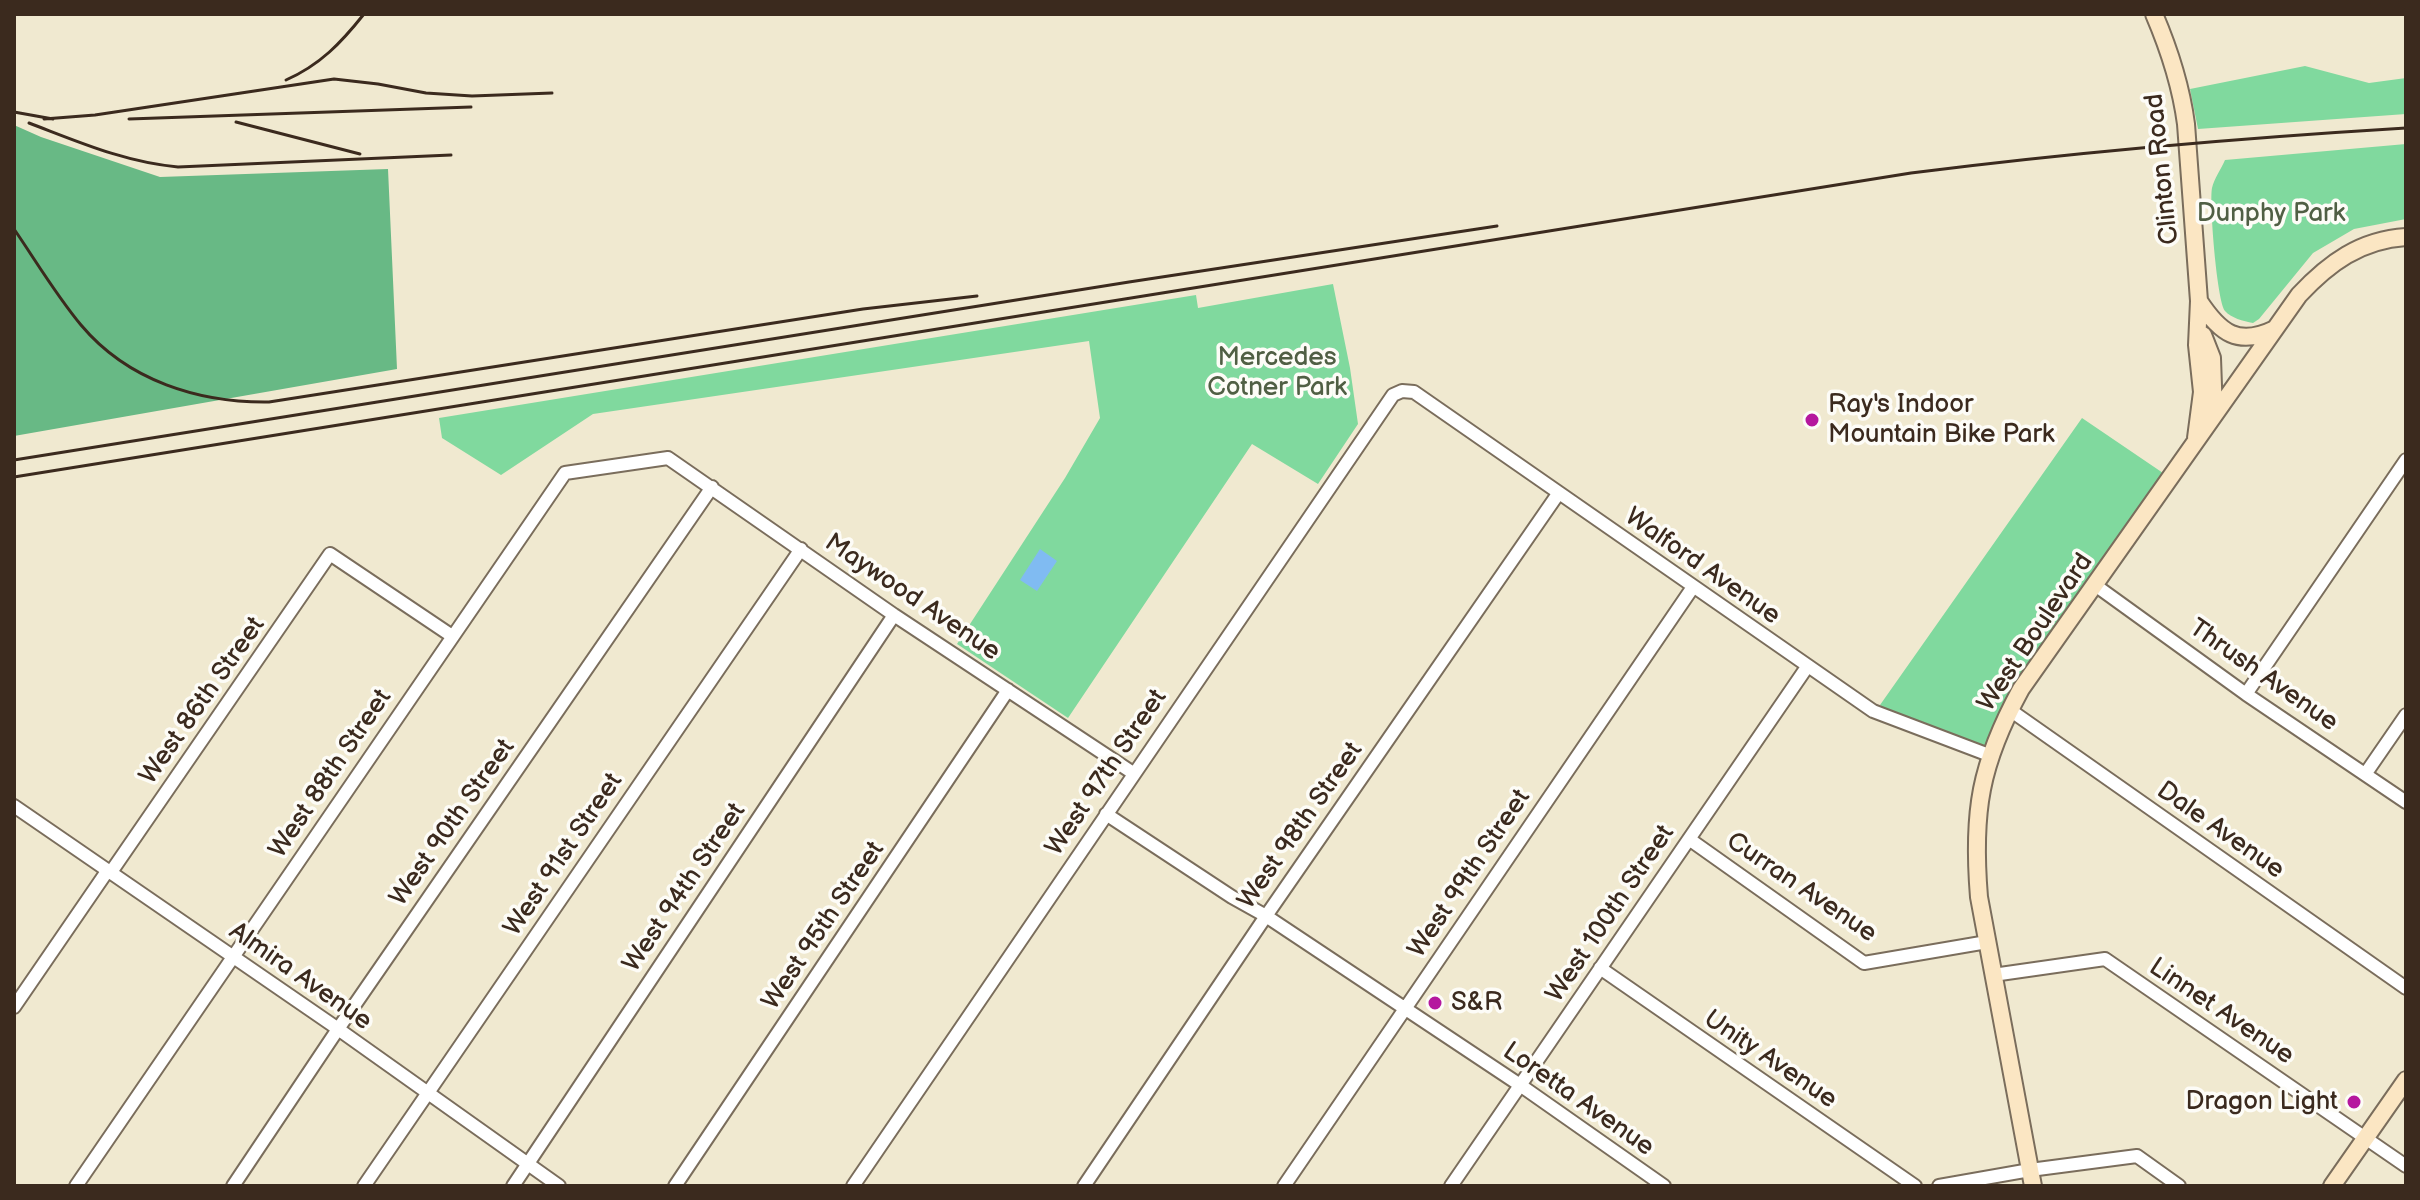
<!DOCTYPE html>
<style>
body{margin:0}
#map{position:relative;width:2420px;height:1200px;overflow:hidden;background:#f0e9d0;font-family:"Balsamiq Sans",sans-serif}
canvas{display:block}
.frame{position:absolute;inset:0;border:16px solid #3b2a1e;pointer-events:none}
</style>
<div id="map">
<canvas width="2420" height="1200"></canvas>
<div class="frame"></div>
</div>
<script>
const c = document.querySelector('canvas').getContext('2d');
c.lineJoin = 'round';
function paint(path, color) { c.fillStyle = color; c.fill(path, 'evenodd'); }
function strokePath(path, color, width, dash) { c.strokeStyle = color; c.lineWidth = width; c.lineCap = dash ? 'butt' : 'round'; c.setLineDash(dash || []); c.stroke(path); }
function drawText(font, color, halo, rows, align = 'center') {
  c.font = font + ' "Balsamiq Sans",sans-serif'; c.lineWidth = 7; c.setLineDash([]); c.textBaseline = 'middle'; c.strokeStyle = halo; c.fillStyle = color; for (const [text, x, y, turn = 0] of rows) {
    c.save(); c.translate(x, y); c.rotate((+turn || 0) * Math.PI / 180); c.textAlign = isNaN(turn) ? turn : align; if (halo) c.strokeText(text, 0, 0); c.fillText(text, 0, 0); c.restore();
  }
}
const green = new Path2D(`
 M2305,66L2369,83L2406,78V114L2198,129L2190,89Z
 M2406,144V219L2354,229L2313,253L2259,319L2253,323C2243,321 2231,318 2225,311C2217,301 2209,202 2212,188C2214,179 2221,169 2225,160Z
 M1333,284L1350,368L1358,424L1318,484L1252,444L1068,718L957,644L1065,478L1100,418L1089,341L593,414L501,475L442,438L439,418L1196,295L1198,308Z
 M2082,418L2163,473L2033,659L1986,747L1889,711L1880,705Z`);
const forest = new Path2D(`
 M14,125L41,137L160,177L388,169L397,369L14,436Z`);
const water = new Path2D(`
 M1040,549L1057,561L1037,591L1020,580Z`);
const street = new Path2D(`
 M2095,585L2246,694L2406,802
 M2246,694L2406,460
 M2010,710L2406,988
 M2366,773L2406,715
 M14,806L331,1024L559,1186
 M1106,814L1232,897L1266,916L1520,1085L1664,1186
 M1689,839L1864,963L1987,942
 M111,872L330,554L452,636
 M1600,968L1915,1186
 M1993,975L2105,959L2406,1166
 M14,1007L108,870
 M76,1186L565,473L668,458L894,615L1133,773
 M233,1186L338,1029L712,487
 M364,1186L801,549
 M513,1186L894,615
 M675,1186L1008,690
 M853,1186L1393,395L1402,391L1414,392L1873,711L1989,755
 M1084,1186L1266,916L1558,494
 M1284,1186L1693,587
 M1451,1186L1807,667
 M1939,1186L2030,1170L2137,1156L2179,1186`);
const secondary = new Path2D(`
 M2154,14C2169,49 2181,86 2186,124L2199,301L2197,345L2202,392L2196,438
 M2199,301C2220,333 2238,347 2275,329
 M2203,335L2212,358L2214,414
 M2033,1186L1979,897C1972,812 1980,764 2021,689L2299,295C2329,263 2360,240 2406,237
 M2332,1186L2406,1080`);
const rail = new Path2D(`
 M286,80C320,65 341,43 364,14
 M14,112L53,119
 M44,119L95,115L334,79L378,84L426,93L472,96L552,93
 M129,119L471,107
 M236,122L360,154
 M29,123C79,142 124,162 178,167L451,155
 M14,229C36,261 56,295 81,325C128,381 199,403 269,402L863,309L977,296
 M14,460L1129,282L1497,226
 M14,477L1911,173C2077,152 2240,138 2406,128`);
const markers = [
 [1812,420,8,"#b5179e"],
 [1435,1003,8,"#b5179e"],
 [2354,1102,8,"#b5179e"]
];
const streetNames = [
 ["Clinton Road",2163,169,-96],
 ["Walford Avenue",1702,567,35],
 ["Maywood Avenue",912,598,34],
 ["West Boulevard",2036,633,-56],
 ["Thrush Avenue",2263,676,35],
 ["West 86th Street",203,701,-55],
 ["West 97th Street",1107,773,-56],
 ["West 88th Street",331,774,-56],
 ["West 90th Street",453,823,-55],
 ["West 98th Street",1301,826,-55],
 ["Dale Avenue",2220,831,35],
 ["West 91st Street",564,855,-56],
 ["West 99th Street",1470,874,-56],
 ["West 94th Street",685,888,-56],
 ["Curran Avenue",1801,888,34],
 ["West 100th Street",1611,914,-56],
 ["West 95th Street",824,926,-56],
 ["Almira Avenue",300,977,35],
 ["Linnet Avenue",2221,1012,34],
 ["Unity Avenue",1770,1060,34],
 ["Loretta Avenue",1578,1100,35]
];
const parkNames = [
 ["Dunphy Park",2271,214],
 ["Mercedes",1277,358],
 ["Cotner Park",1277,388]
];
const poiNames = [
 ["Ray's Indoor",1828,405],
 ["Mountain Bike Park",1828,435],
 ["S&R",1451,1003],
 ["Dragon Light",2338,1102,"right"]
];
paint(green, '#80d99e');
paint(forest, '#68b985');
paint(water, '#80bbf2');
strokePath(street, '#7a6d5c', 16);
strokePath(secondary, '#7a6d5c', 20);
strokePath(street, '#fff', 12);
strokePath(secondary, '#fbe6c3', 16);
strokePath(rail, '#3b2a1e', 3);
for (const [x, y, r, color] of markers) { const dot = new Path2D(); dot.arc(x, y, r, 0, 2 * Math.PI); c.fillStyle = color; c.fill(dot); strokePath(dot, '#fdfcf7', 3); }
drawText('26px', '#3b2a1e', '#fdfcf7', streetNames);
drawText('26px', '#505f44', '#fdfcf7', parkNames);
drawText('26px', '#3b2a1e', '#fdfcf7', poiNames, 'left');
</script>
